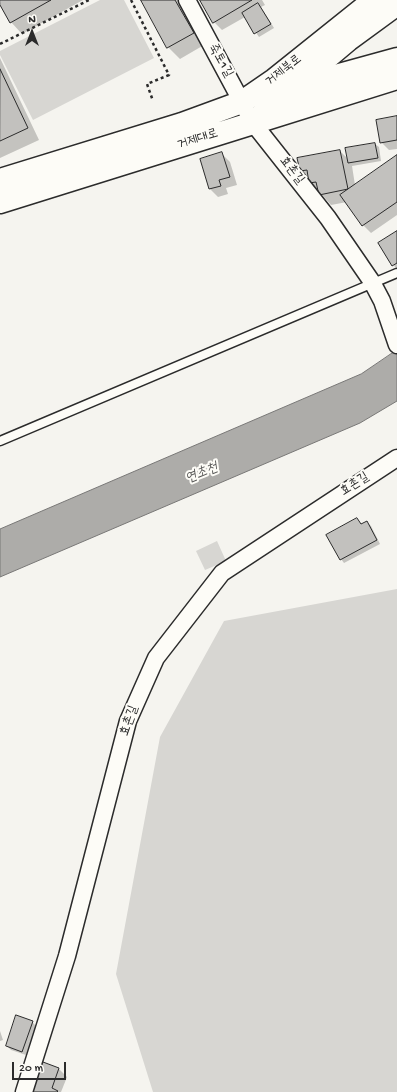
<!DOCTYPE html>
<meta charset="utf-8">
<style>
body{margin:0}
#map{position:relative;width:397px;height:1092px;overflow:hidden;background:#f5f4ef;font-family:"Gochi Hand",sans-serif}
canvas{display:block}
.north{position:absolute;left:12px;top:12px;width:40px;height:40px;-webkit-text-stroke:3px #fdfcf7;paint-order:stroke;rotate:0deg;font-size:11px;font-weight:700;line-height:16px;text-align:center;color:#2b2b2b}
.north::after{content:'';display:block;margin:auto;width:14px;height:18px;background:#2b2b2b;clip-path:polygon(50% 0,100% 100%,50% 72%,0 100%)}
.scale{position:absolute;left:12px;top:1062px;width:54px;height:18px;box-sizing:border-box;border:2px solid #2b2b2b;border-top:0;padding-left:5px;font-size:12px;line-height:14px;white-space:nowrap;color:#2b2b2b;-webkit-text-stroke:3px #fdfcf7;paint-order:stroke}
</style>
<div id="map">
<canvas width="397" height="1092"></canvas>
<div class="north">N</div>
<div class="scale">20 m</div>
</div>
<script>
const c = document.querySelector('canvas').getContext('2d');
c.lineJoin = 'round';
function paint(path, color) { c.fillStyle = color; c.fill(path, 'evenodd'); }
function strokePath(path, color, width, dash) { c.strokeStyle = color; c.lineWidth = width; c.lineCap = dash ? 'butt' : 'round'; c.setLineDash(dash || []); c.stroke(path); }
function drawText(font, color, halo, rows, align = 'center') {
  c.font = font + ' "Gochi Hand","Poor Story",sans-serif'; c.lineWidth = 4; c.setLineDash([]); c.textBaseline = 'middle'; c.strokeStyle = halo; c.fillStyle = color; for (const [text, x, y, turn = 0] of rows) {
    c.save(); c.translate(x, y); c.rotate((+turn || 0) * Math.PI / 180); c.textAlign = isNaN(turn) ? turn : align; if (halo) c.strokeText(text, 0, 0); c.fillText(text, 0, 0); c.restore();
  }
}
const green = new Path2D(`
 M100,0H124L154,58L33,120L0,55V51Z
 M217,541L226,561L205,570L196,551Z
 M397,589V1092H153L116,974L160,737L224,621Z`);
const water = new Path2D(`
 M397,350V401L360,423L0,577V529L361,374Z`);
const shadow = new Path2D(`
 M0,0H83L22,34L11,22Z
 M142,0H179L204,45L180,59L168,47Z
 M201,0H262L265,5L261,7L274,28L259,37L245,17L222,30L214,22Z
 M0,58L39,140L0,158Z
 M397,117V149L389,150L381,142Z
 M375,144L379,147L381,161L352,166L355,185L397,157V215L371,233L363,225L347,202L331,205L301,171L340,151L348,159Z
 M222,154L230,162L237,185L226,188L228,194L218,197L210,189L201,160Z
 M397,233V270L379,243Z
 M357,519L362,525L367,522L371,526L380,544L344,563L341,559Z
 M32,1022L36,1026L26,1055L11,1050L7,1046Z
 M0,1031L3,1040L0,1041Z
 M59,1069L67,1077L61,1092H34Z`);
const building = new Path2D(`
 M0,0H51L10,23L0,5Z
 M141,0H175L194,33L167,48Z
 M200,0H252L213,23Z
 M258,3L271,24L254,34L242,13Z
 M0,69L28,128L0,141Z
 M397,116V140L380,143L376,120Z
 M375,143L378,158L348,163L345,148Z
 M340,150L348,189L319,195L316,182L309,183L307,170L300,171L297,158Z
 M222,152L230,177L219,180L221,186L209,189L200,159Z
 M397,155V202L362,226L340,195Z
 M397,231V263L392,266L378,243Z
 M357,518L361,524L367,521L377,540L340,560L326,535Z
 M16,1015L33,1021L22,1052L6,1046Z
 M43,1062L59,1068L52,1088L58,1091L57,1092H33Z`);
const path = new Path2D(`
 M131,0L169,75L147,84L153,101
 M0,44L89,0`);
const service = new Path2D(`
 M0,441L397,273`);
const minor = new Path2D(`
 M187,0L253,123L328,218L372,282L382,301L397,345
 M24,1092L67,956L128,721L156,658L222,573L397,458`);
const secondary = new Path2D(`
 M288,89L397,59
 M253,123L397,78`);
const primary = new Path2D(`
 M0,180L182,124L242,102L274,80L374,0
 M0,202L253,123L291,88L348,40L397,4`);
const streetNames = [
 ["죽토1길",220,61,61],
 ["거제북로",284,71,-38],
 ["거제대로",198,140,-17],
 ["효촌길",291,171,52],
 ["효촌길",355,485,-33],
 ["효촌길",130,721,-71]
];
const waterNames = [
 ["연초천",202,474,-22]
];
paint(green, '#d7d6d2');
paint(water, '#adaca9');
strokePath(water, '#797877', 1);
paint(shadow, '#0003');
paint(building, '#c2c1be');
strokePath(building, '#2b2b2b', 1);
strokePath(service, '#2b2b2b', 11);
strokePath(minor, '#2b2b2b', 19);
strokePath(secondary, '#2b2b2b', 25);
strokePath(primary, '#2b2b2b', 25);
strokePath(path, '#2b2b2b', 2.5, [3, 3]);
strokePath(service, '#fdfcf7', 8);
strokePath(minor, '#fdfcf7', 16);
strokePath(secondary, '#fdfcf7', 22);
strokePath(primary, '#fdfcf7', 22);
drawText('13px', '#2b2b2b', '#fdfcf7', streetNames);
drawText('italic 14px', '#585857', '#fdfcf7', waterNames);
</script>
